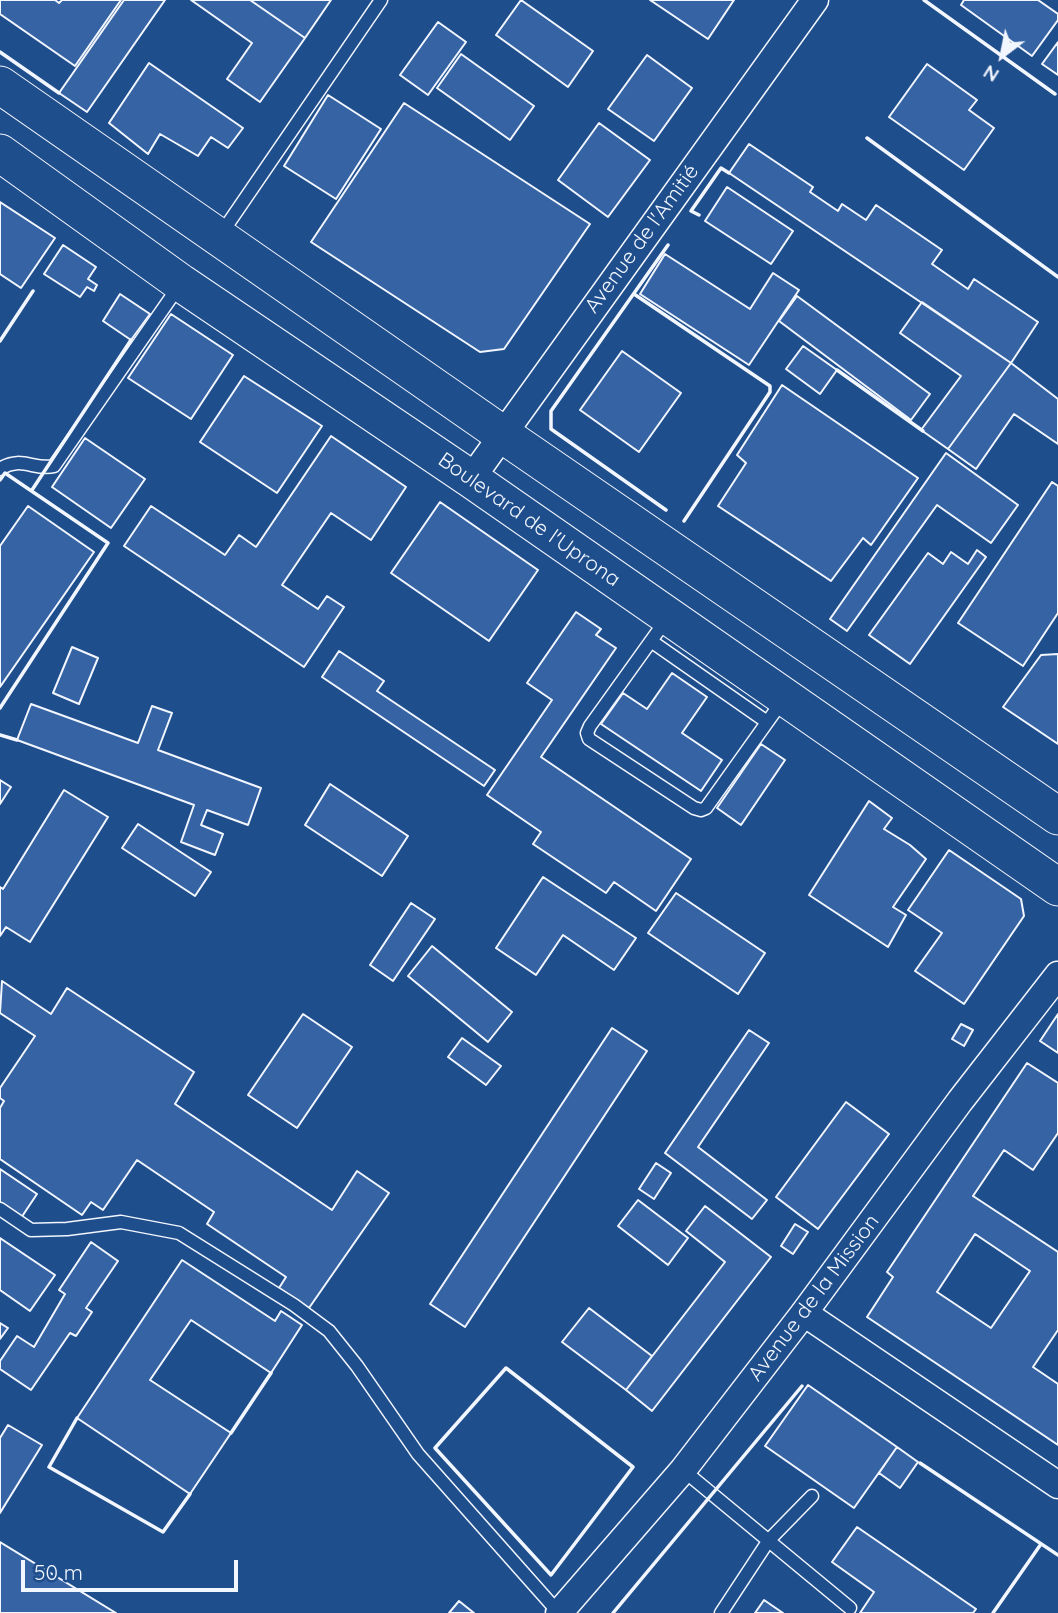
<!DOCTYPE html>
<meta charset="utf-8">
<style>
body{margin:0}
#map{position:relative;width:1058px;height:1613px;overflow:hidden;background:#1f4e8c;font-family:Quicksand,sans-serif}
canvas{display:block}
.north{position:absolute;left:967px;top:21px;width:70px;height:70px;-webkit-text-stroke:5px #1f4e8c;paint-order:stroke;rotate:212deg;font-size:19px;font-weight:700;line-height:28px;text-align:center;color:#f2f6ff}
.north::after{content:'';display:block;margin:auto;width:24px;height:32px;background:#f2f6ff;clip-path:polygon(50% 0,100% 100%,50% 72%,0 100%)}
.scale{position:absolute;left:21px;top:1560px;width:217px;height:32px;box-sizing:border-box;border:4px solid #f2f6ff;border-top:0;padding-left:9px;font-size:21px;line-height:24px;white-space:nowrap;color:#f2f6ff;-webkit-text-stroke:5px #1f4e8c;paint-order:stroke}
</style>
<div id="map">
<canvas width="1058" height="1613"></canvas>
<div class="north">N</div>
<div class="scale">50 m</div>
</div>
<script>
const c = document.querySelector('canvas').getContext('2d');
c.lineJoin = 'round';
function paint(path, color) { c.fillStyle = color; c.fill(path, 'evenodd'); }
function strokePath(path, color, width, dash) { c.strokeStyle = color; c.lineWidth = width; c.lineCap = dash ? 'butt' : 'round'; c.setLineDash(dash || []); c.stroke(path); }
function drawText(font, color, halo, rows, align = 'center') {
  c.font = font + ' Quicksand,sans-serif'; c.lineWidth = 5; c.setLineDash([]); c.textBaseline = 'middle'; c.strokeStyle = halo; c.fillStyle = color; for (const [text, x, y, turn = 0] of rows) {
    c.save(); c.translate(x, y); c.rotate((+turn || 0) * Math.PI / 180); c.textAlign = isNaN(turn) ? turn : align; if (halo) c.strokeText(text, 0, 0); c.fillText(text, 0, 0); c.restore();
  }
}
const building = new Path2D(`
 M0,0H55L59,3L62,0H121L75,66L0,14Z
 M124,0H165L87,112L59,93Z
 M191,0H250L305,38L260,102L227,79L252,43Z
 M250,0H331L305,38Z
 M521,0L593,51L568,87L496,35Z
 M650,0H734L708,39Z
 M964,0H1038L1058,14V20L1032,56L961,5Z
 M438,22L466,42L428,95L400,75Z
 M1058,42V75L1042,64Z
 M461,54L534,106L510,140L437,88Z
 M647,55L692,88L654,141L608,109Z
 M149,63L243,128L228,148L211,137L198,156L160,134L148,154L109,123Z
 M927,64L977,100L969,110L994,128L964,170L889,117Z
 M328,95L381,129L336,199L284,166Z
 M404,103L590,224L504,349L480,352L311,242Z
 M599,123L650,160L608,217L558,180Z
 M749,144L813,187L810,192L838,211L842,204L866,220L876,205L942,250L932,264L968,289L974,279L1038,322L1011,363L729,173Z
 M727,187L793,231L771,264L705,221Z
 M0,202L55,238L21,288L0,274Z
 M63,245L96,267L88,279L97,285L94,291L87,287L80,297L44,274Z
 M665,254L750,309L773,273L799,290L749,365L640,294Z
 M120,294L150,314L131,340L103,321Z
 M797,296L930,394L911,420L779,321Z
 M922,302L1011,363L948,449L921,430L961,376L900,333Z
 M171,314L233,355L191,419L128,378Z
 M803,346L837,370L820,394L786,369Z
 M622,351L681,393L639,452L580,410Z
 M1011,363L1058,399V444L1014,414L976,469L948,449Z
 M244,376L322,426L277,493L200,442Z
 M782,385L918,478L871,545L863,538L831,581L718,506L746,463L737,455Z
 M331,436L406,487L371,540L331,513L282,585L318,609L327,596L344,607L304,667L124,546L151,506L225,555L239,535L256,547Z
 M85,438L145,479L111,528L52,487Z
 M946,453L1018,505L991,543L937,505L847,631L830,619Z
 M1052,482L1058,486V613L1023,666L958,623Z
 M440,502L538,570L489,641L391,573Z
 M28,506L94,552L0,687V546Z
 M977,550L986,557L910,664L869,635L928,553L943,564L951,552L968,564Z
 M576,612L601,629L596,635L616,648L541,757L691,859L656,911L614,882L606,893L533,844L541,832L487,795L552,700L527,683Z
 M72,647L98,658L79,704L53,693Z
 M339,651L384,681L377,691L495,770L484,786L322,677Z
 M1058,654V744L1003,707L1041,655Z
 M672,673L707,697L682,733L722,760L701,791L601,724L623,693L647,709Z
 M31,704L138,743L152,706L172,713L158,750L261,788L248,825L207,810L201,825L223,834L215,855L181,842L194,805L17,740Z
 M761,744L785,760L741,825L717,808Z
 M0,780L11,787L0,804Z
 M330,784L408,836L382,876L305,825Z
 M64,790L108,817L30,942L6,927L0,936V887L3,889Z
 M869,801L892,818L884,829L910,845L926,859L893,907L906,915L888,947L809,895Z
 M138,824L211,872L195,896L122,848Z
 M949,850L1021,899L1024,916L964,1004L915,971L942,933L908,910Z
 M543,877L636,938L614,970L563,935L536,975L496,948Z
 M676,893L765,953L738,994L648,933Z
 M411,903L435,919L393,981L370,965Z
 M432,946L512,1012L488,1042L408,976Z
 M2,981L51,1014L67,988L194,1072L175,1104L332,1210L357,1171L389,1193L309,1308L279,1288L286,1277L207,1224L214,1212L137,1160L103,1210L91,1202L82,1215L0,1159V1108L4,1101L0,1098V1088L35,1036L0,1013Z
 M303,1014L352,1047L297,1128L248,1095Z
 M1058,1014V1053L1040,1041Z
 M961,1024L973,1030L964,1046L952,1039Z
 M612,1028L647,1051L465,1327L430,1304Z
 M749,1030L769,1043L698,1147L767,1200L752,1219L665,1153Z
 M462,1038L501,1066L486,1085L448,1057Z
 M1027,1063L1058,1083V1133L1033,1170L1004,1150L973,1196L1058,1252V1330L1033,1367L1058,1384V1445L867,1317L893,1277L887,1272ZM975,1234L1030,1271L991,1328L937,1292Z
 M846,1102L889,1134L818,1229L776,1197Z
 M656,1163L671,1173L654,1199L639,1189Z
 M0,1169L37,1194L21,1218L0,1204Z
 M638,1200L688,1238L668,1265L618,1226Z
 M705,1206L771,1257L652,1411L626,1390L725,1262L686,1231Z
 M795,1224L808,1232L793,1254L781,1246Z
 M0,1238L55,1275L30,1311L0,1290Z
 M91,1242L118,1261L86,1308L92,1312L76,1336L70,1333L31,1390L0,1369V1361L17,1336L34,1347L65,1294L59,1290Z
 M182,1260L275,1321L281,1311L302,1325L271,1373L191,1320L150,1380L231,1433L190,1494L77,1418Z
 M589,1308L652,1356L626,1390L562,1342Z
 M0,1323L8,1328L0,1339Z
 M808,1385L897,1447L854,1508L765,1446Z
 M8,1425L42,1445L0,1513V1438Z
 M897,1447L918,1462L900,1488L879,1473Z
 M857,1527L976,1609L973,1613H860L874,1592L832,1562Z
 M0,1542L116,1613H0Z
 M764,1600L783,1613H755Z
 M459,1601L474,1613H449Z`);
const lane = new Path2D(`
 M221,234L381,0
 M0,469C21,455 35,471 54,466L179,286
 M666,620L590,726L587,733L589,739L694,808L701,810L706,808L783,700
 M651,641L767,722
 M0,1209L31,1230L67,1229L121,1222L179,1233L294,1305L329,1331L357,1366L418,1454L559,1613
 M683,1470L850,1608
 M721,1613L769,1540L812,1496`);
const street = new Path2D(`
 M471,479L815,0
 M804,1313L1058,1485
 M559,1613L683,1470L804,1313L960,1101L1058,975`);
const secondary = new Path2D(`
 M0,85L502,434L1058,816
 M0,153L181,283L471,479L1058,887`);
const wall = new Path2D(`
 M924,0L1055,94
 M0,52L59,93
 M867,138L1058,277
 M699,215L691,211L721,168L729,173
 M634,294L770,386V392L684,521
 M0,341L33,291
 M837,370L923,431
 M0,480L5,473L108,543L0,708
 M32,490L131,340
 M666,510L551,429V411L668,245
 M0,735L17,740
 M506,1368L633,1467L551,1575L435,1448Z
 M77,1418L49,1467L163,1532L190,1494
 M231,1433L271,1373
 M920,1463L1058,1555
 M613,1613L802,1386
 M993,1613L1041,1544`);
const streetNames = [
 ["Avenue de l'Amitié",642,239,-54],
 ["Boulevard de l'Uprona",529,520,35],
 ["Avenue de la Mission",814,1298,-53]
];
paint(building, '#3563a3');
strokePath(building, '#f2f6ff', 2);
strokePath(lane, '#f2f6ff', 15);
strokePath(street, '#f2f6ff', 29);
strokePath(secondary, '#f2f6ff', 39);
strokePath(lane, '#1f4e8c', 12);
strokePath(street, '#1f4e8c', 26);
strokePath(secondary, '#1f4e8c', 37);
strokePath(wall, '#f2f6ff', 3.5);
drawText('21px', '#f2f6ff', '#1f4e8c', streetNames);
</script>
